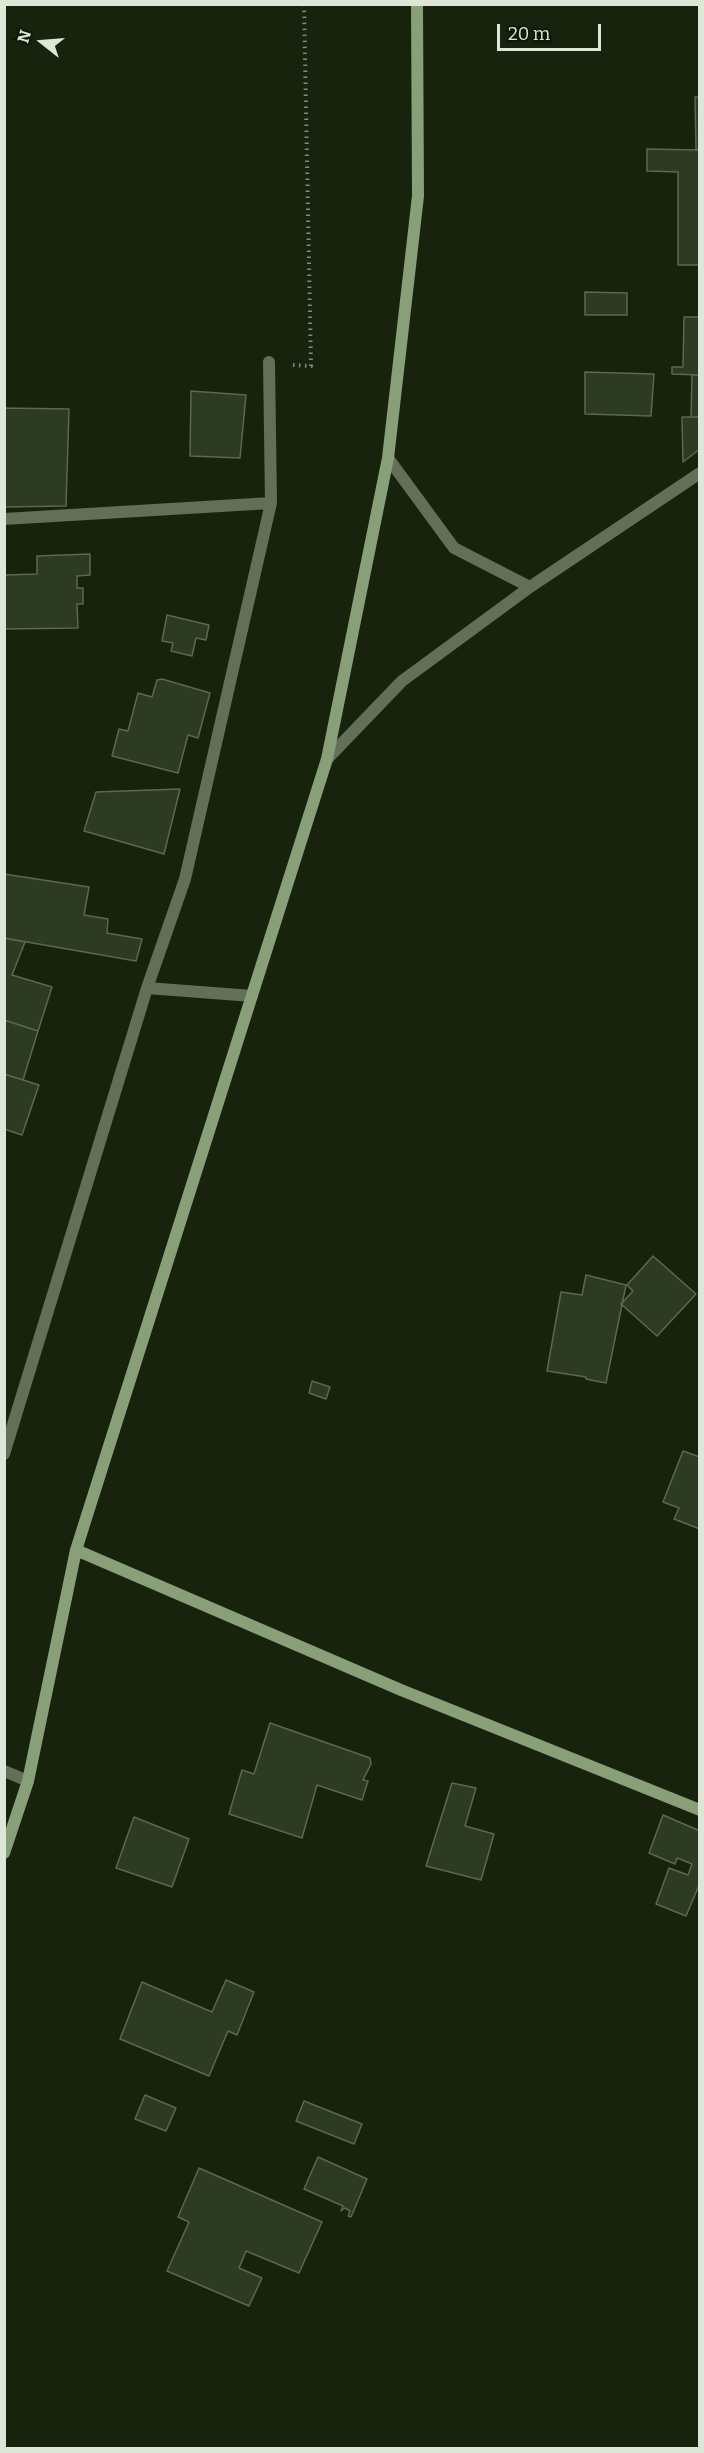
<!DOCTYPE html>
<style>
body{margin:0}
#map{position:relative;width:704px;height:2453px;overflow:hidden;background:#17230c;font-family:Bitter,serif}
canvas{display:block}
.frame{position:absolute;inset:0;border:6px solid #dde6d7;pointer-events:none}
.north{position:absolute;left:12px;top:12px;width:60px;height:60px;-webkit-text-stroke:4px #0e1904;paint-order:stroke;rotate:287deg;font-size:16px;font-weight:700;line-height:24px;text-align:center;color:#dde6d7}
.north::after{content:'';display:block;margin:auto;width:21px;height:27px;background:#dde6d7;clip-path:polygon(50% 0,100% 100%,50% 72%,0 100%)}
.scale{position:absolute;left:497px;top:24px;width:104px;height:27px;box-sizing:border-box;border:3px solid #dde6d7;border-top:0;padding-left:8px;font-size:18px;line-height:21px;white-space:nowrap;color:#dde6d7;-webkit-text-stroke:4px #0e1904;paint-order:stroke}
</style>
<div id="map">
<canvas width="704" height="2453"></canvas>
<div class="frame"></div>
<div class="north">N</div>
<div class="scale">20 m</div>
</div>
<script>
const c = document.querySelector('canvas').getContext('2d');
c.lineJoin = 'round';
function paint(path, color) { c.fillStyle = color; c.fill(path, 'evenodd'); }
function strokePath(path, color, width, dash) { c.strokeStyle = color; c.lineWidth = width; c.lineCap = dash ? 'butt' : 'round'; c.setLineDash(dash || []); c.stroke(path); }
const building = new Path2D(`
 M695,97H700V150L696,149Z
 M647,149L700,150V265H678V172L647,171Z
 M585,292L627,293V315H585Z
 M684,317H700V375L672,374V367H683Z
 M585,372L654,374L651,416L585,414Z
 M692,375H700V417H691Z
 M191,391L246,395L240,458L190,456Z
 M4,408L69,409L66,506L4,507Z
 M682,417H700V449L683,462Z
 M90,554V575L77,576V588H83V604H77L78,628L4,629V575L37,574V556Z
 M167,615L209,625L206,640L196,638L192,656L171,651L173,643L162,641Z
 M162,679L210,693L198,738L188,735L178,773L112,756L119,729L128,731L138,693L152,697L157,680Z
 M180,789L164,854L84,831L96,792Z
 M4,874L89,887L84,915L108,919L107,933L142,939L136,961L4,938Z
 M4,938L25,942L12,975L52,987L38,1031L4,1020Z
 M4,1020L38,1031L23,1080L4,1074Z
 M4,1074L39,1085L22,1135L4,1129Z
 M653,1256L696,1294L657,1336L621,1304L633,1291L627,1285Z
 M586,1275L626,1285L606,1383L586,1379V1377L547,1371L561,1292L582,1295Z
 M312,1381L330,1387L326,1399L309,1393Z
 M683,1451L700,1457V1529L674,1519L679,1508L663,1502Z
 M270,1723L370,1758L371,1764L363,1780L368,1781L362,1800L317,1785L302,1838L229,1814L242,1770L254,1774Z
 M452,1783L476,1788L465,1826L494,1834L481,1880L426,1866Z
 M663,1815L700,1831V1883L686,1916L656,1904L669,1868L688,1875L692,1864L677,1858L675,1864L649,1853Z
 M134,1817L189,1839L172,1887L116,1868Z
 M226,1980L254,1992L237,2035L228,2031L209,2076L120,2039L142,1982L212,2012Z
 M145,2095L176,2108L166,2131L135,2119Z
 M304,2101L362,2124L354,2144L296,2121Z
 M318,2157L367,2179L351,2217L348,2216L350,2211L345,2208L341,2211L343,2206L304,2189Z
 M199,2168L322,2222L299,2273L246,2251L239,2268L262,2278L249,2306L167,2271L189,2222L178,2217Z`);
const path = new Path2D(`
 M293,365L311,366L304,4`);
const street = new Path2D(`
 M388,458L454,548L530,587
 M4,519L271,503
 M327,759L402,681L530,587L700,473
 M147,988L252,996
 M4,1454L147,988L185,879L271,503L269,362
 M4,1771L28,1781`);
const secondary = new Path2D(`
 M76,1550L401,1690L700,1810
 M4,1853L28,1781L76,1550L327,759L388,458L418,196L417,4`);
paint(building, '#2d3b23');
strokePath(building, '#5a694f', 1.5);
strokePath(path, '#828c7a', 4, [1.5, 4.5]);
strokePath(street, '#627057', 12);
strokePath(secondary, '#889f77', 12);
</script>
